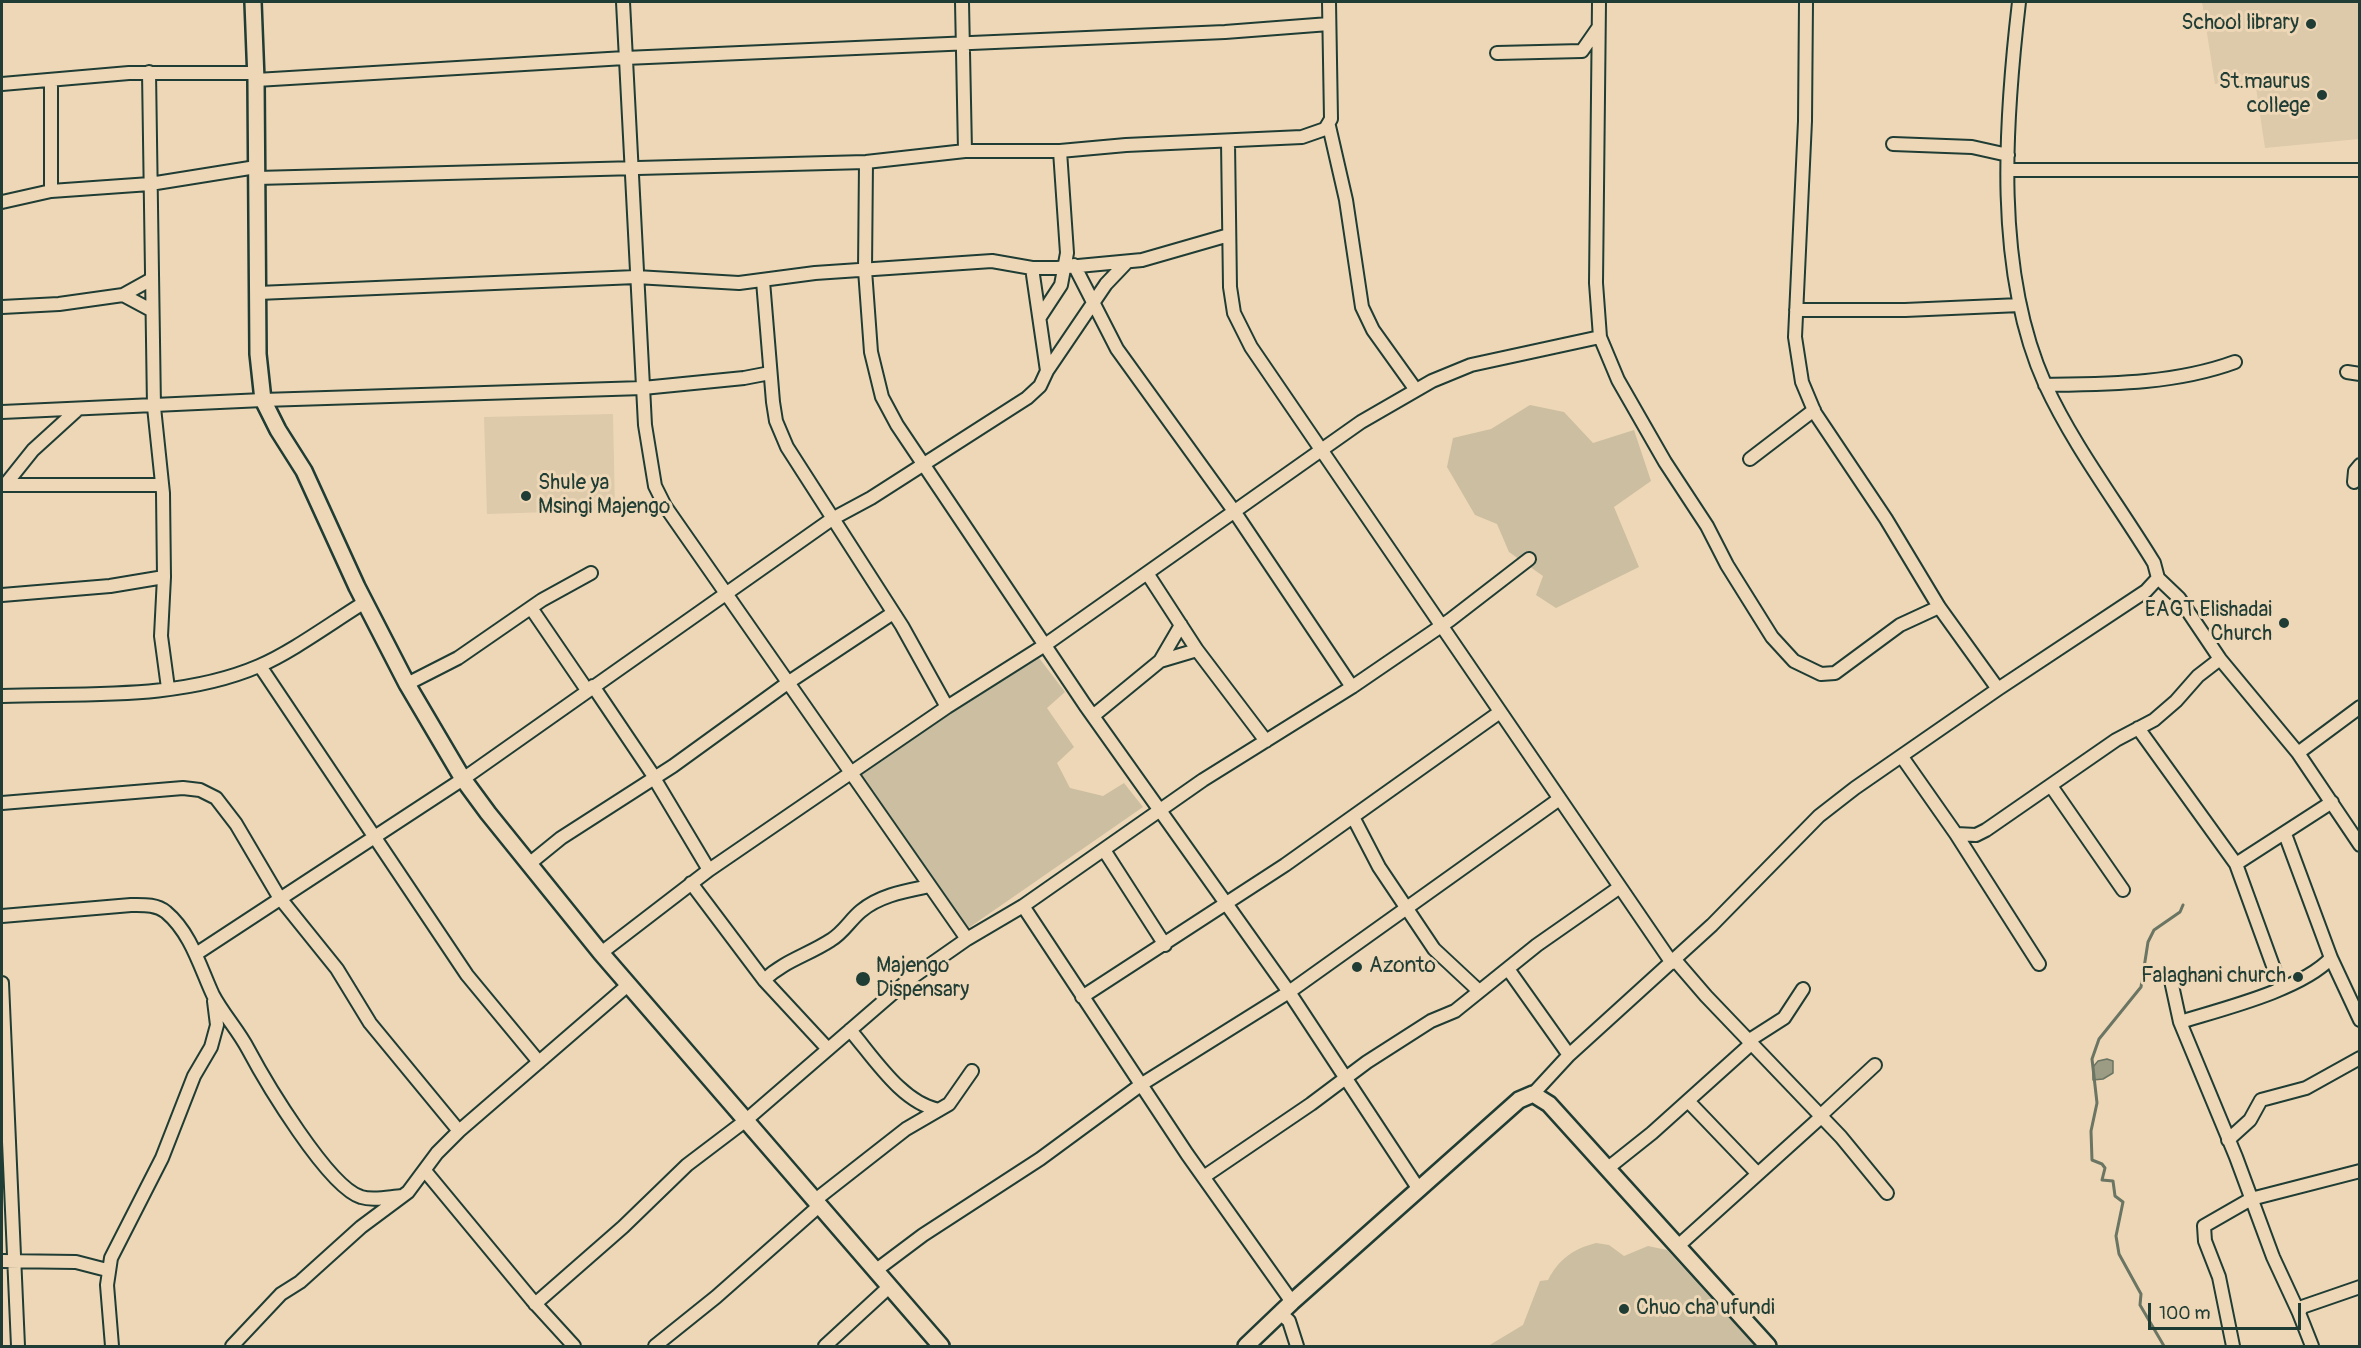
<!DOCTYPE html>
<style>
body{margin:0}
#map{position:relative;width:2361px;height:1348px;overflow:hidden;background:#eed7b6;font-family:Pangolin,sans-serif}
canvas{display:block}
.frame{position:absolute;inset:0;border:3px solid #1f3d34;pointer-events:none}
.scale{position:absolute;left:2148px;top:1303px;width:153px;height:27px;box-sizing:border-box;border:3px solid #1f3d34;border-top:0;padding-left:8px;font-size:18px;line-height:21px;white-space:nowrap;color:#1f3d34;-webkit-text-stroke:4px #eed7b6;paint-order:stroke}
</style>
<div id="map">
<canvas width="2361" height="1348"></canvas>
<div class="frame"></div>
<div class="scale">100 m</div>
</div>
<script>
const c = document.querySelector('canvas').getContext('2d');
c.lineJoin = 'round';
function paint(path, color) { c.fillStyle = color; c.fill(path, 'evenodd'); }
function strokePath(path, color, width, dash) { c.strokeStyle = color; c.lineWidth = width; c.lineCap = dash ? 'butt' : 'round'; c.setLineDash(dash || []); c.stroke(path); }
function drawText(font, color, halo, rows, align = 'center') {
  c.font = font + ' Pangolin,sans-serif'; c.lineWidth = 6; c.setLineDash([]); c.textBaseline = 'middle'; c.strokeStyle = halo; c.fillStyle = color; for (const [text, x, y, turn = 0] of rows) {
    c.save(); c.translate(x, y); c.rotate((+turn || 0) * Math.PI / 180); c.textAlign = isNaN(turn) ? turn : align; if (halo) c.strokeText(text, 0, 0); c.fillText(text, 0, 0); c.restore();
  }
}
const built = new Path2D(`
 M2202,2H2359V139L2265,148L2255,81L2215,84Z
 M613,414L615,510L487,514L484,417Z`);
const green = new Path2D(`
 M1530,405L1564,412L1593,443L1634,430L1651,481L1614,507L1639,567L1556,608L1536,595L1543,576L1509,552L1497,524L1475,515L1447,467L1453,438L1491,429Z
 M1033,650L1065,692L1047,708L1074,747L1057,763L1070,788L1103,796L1124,783L1143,807L967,929L857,770Z
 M1596,1243L1609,1245L1624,1256L1648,1246L1667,1250L1755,1346H1488L1523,1325L1540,1281L1548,1280C1559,1259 1573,1249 1596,1243Z`);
const water = new Path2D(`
 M2107,1059L2113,1061V1073L2103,1079L2093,1080V1067L2098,1061Z`);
const stream = new Path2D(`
 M2164,1346L2140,1305L2141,1294L2119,1254L2116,1236L2123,1202L2115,1196L2113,1181L2102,1180L2105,1168L2102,1164L2092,1160L2091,1131L2097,1103L2092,1059L2099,1039L2141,987L2148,942L2154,930L2180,912L2183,905`);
const minor = new Path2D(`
 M623,2L645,425L655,486L665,506L967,939
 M962,2L965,151
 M1599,2L1596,283L1600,337L1618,380L1665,462L1707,526L1727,565L1772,637L1794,661L1821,674L1835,673L1900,625L1939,607
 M1806,2L1805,121L1795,337L1802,382L1815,413L1886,519L1939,607L1998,689
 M1497,53L1582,51L1598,28
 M149,72L154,407L163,493L164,577L161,636L168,688
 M51,80V191
 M256,80L625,58L1225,32L1329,24
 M2,84L129,73H256
 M1329,126L1346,200L1362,307L1373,330L1416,390
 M1228,142L1230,287L1234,313L1251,347L1672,963
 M1893,144L1972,147L2008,155
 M866,162L865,270L871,352L882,397L897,425L1085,705L1289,992L1418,1188
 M2008,170H2360
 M257,178L866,162L965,151H1060L1126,145L1302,137L1325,129L1331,119L1329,2
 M2,202L51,191L150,184L256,167
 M1074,265L1117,349L1234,511L1352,687
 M763,281L773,402L776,421L787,447L902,626L947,707
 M258,293L636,277L739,283L815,273L992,261L1032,268H1057L1142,260L1229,235
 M123,295L151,310
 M2,307L59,304L123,295L150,280
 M1796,310H1905L2020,305
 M1040,317L1061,285L1067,253L1060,151
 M1047,371L1106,284L1126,263
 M2347,372L2360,374
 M2045,385C2109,384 2175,384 2235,362
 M2,412L263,400L643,388L744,378L770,373
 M1750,459L1814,410
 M2354,482L2355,471L2360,465
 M2,485H162
 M5,485L33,450L77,410
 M1147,573L1197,650L1266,741
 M2158,578L2179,598L2220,659L2298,753L2360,845
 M2,595L110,586L164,577
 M531,608L587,690
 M1160,661L1181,625
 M260,666L467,975L539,1062
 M407,684L458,658L542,600L591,573
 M593,686L655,778
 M2,696C86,693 180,700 259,666C292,652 334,621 365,602
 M1093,716L1160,661L1197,650
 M2138,728L2236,864L2332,802
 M2298,753L2360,707
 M1902,757L1956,834L2039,964
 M654,778L709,870
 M2051,786L2123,890
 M2,803L183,788L200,790L216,798L236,824L279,897L337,969L370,1023L459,1131
 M1353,817L1379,867L1434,949L1479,991
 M1956,834L1976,835L1986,830L2116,740L2154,720L2176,701L2198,676L2220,659
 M2285,834L2331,958L2360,1020
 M1104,850L1165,945
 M529,864L561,838L673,766L789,682L893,613
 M2236,864L2281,988
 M691,883L764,980L828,1049
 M1023,906L1187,1154L1292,1302
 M2,916L131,905C143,905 156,904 166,912C191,933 200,967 213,995C223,1014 238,1030 248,1049C265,1081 328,1187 361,1197C373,1201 389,1197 402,1196
 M601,953L709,870L947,707L1045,645L1361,422L1432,381L1471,365L1600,337
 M196,954L463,779L832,519L871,498L1027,398L1040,386L1047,371L1032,268
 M1675,960L1706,996L1841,1137L1887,1193
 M1508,969L1569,1055
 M2170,976L2180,1022L2236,1157L2273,1257L2299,1313
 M764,980C784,961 808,955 831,940C844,932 850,920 861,911C880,895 906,891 930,886
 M2,983L18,1346
 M1082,997L1285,865L1500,712
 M2180,1022C2222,1009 2301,990 2331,958
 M850,1030C874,1058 902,1103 939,1110
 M1748,1041L1784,1018L1803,989
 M1533,1094L1569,1055L1712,925L1819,816L1855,788L1998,689L2146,591L2158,578L2154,563C2118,504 2074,447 2045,384C1994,270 2005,122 2019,2
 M1688,1101L1758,1174
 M1820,1116L1875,1065
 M2228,1140L2250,1120L2261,1100L2306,1088L2360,1058
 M1608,1168L1652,1133L1751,1044
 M426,1172L532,1300L574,1346
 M1205,1176L1311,1104L1367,1062L1431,1021L1455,1011L1537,945L1620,887
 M814,1201L906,1129L949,1104L972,1071
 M1678,1246L1821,1117
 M2,1261L76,1262L107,1270
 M875,1271L923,1235L1040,1159L1142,1084L1289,992L1558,800
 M535,1304L623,1227L687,1165L745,1121L907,981L967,939L1023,906L1203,780L1352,687L1450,620L1529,559
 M1280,1313L1289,1321L1297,1346
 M112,1346L107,1285L111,1258L162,1158L194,1076L211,1047L217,1025L214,1001
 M232,1346L281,1294L300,1282L361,1227L408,1192L437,1153L459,1131L628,985
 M655,1346L716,1297L819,1206
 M825,1346L889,1287
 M2233,1346L2219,1277L2205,1241L2204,1226L2251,1199L2360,1171
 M2312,1346L2299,1313L2302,1307L2360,1287`);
const tertiary = new Path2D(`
 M253,2L256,80L258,354L263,400L278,430L304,471L357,587L407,684L463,779L488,813L601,953L941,1346
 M1246,1346L1292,1302L1519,1100L1533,1094L1549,1104L1768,1346`);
const markers = [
 [2311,24,6,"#1f3d34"],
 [2322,95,6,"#1f3d34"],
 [526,496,6,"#1f3d34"],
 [2284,623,6,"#1f3d34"],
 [1357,967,6,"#1f3d34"],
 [2298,977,6,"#1f3d34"],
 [863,979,8,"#1f3d34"],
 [1624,1309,6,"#1f3d34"]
];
const poiNames = [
 ["School library",2299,24],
 ["St.maurus",2310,83],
 ["college",2310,107],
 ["Shule ya",538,484,"left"],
 ["Msingi Majengo",538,508,"left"],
 ["EAGT Elishadai",2272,611],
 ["Church",2272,635],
 ["Majengo",876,967,"left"],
 ["Dispensary",876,991,"left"],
 ["Azonto",1369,967,"left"],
 ["Falaghani church",2286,977],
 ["Chuo cha ufundi",1636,1309,"left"]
];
paint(built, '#ddcaab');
paint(green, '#ccbea1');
paint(water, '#9c9b83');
strokePath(water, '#6a7563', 1.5);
strokePath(stream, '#6a7563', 3);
strokePath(minor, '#1f3d34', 16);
strokePath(tertiary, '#1f3d34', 20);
strokePath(minor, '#eed7b6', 12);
strokePath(tertiary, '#eed7b6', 15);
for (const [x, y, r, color] of markers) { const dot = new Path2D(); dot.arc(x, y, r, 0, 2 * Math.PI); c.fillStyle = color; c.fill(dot); strokePath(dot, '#eed7b6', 2); }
drawText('21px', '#1f3d34', '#eed7b6', poiNames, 'right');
</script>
